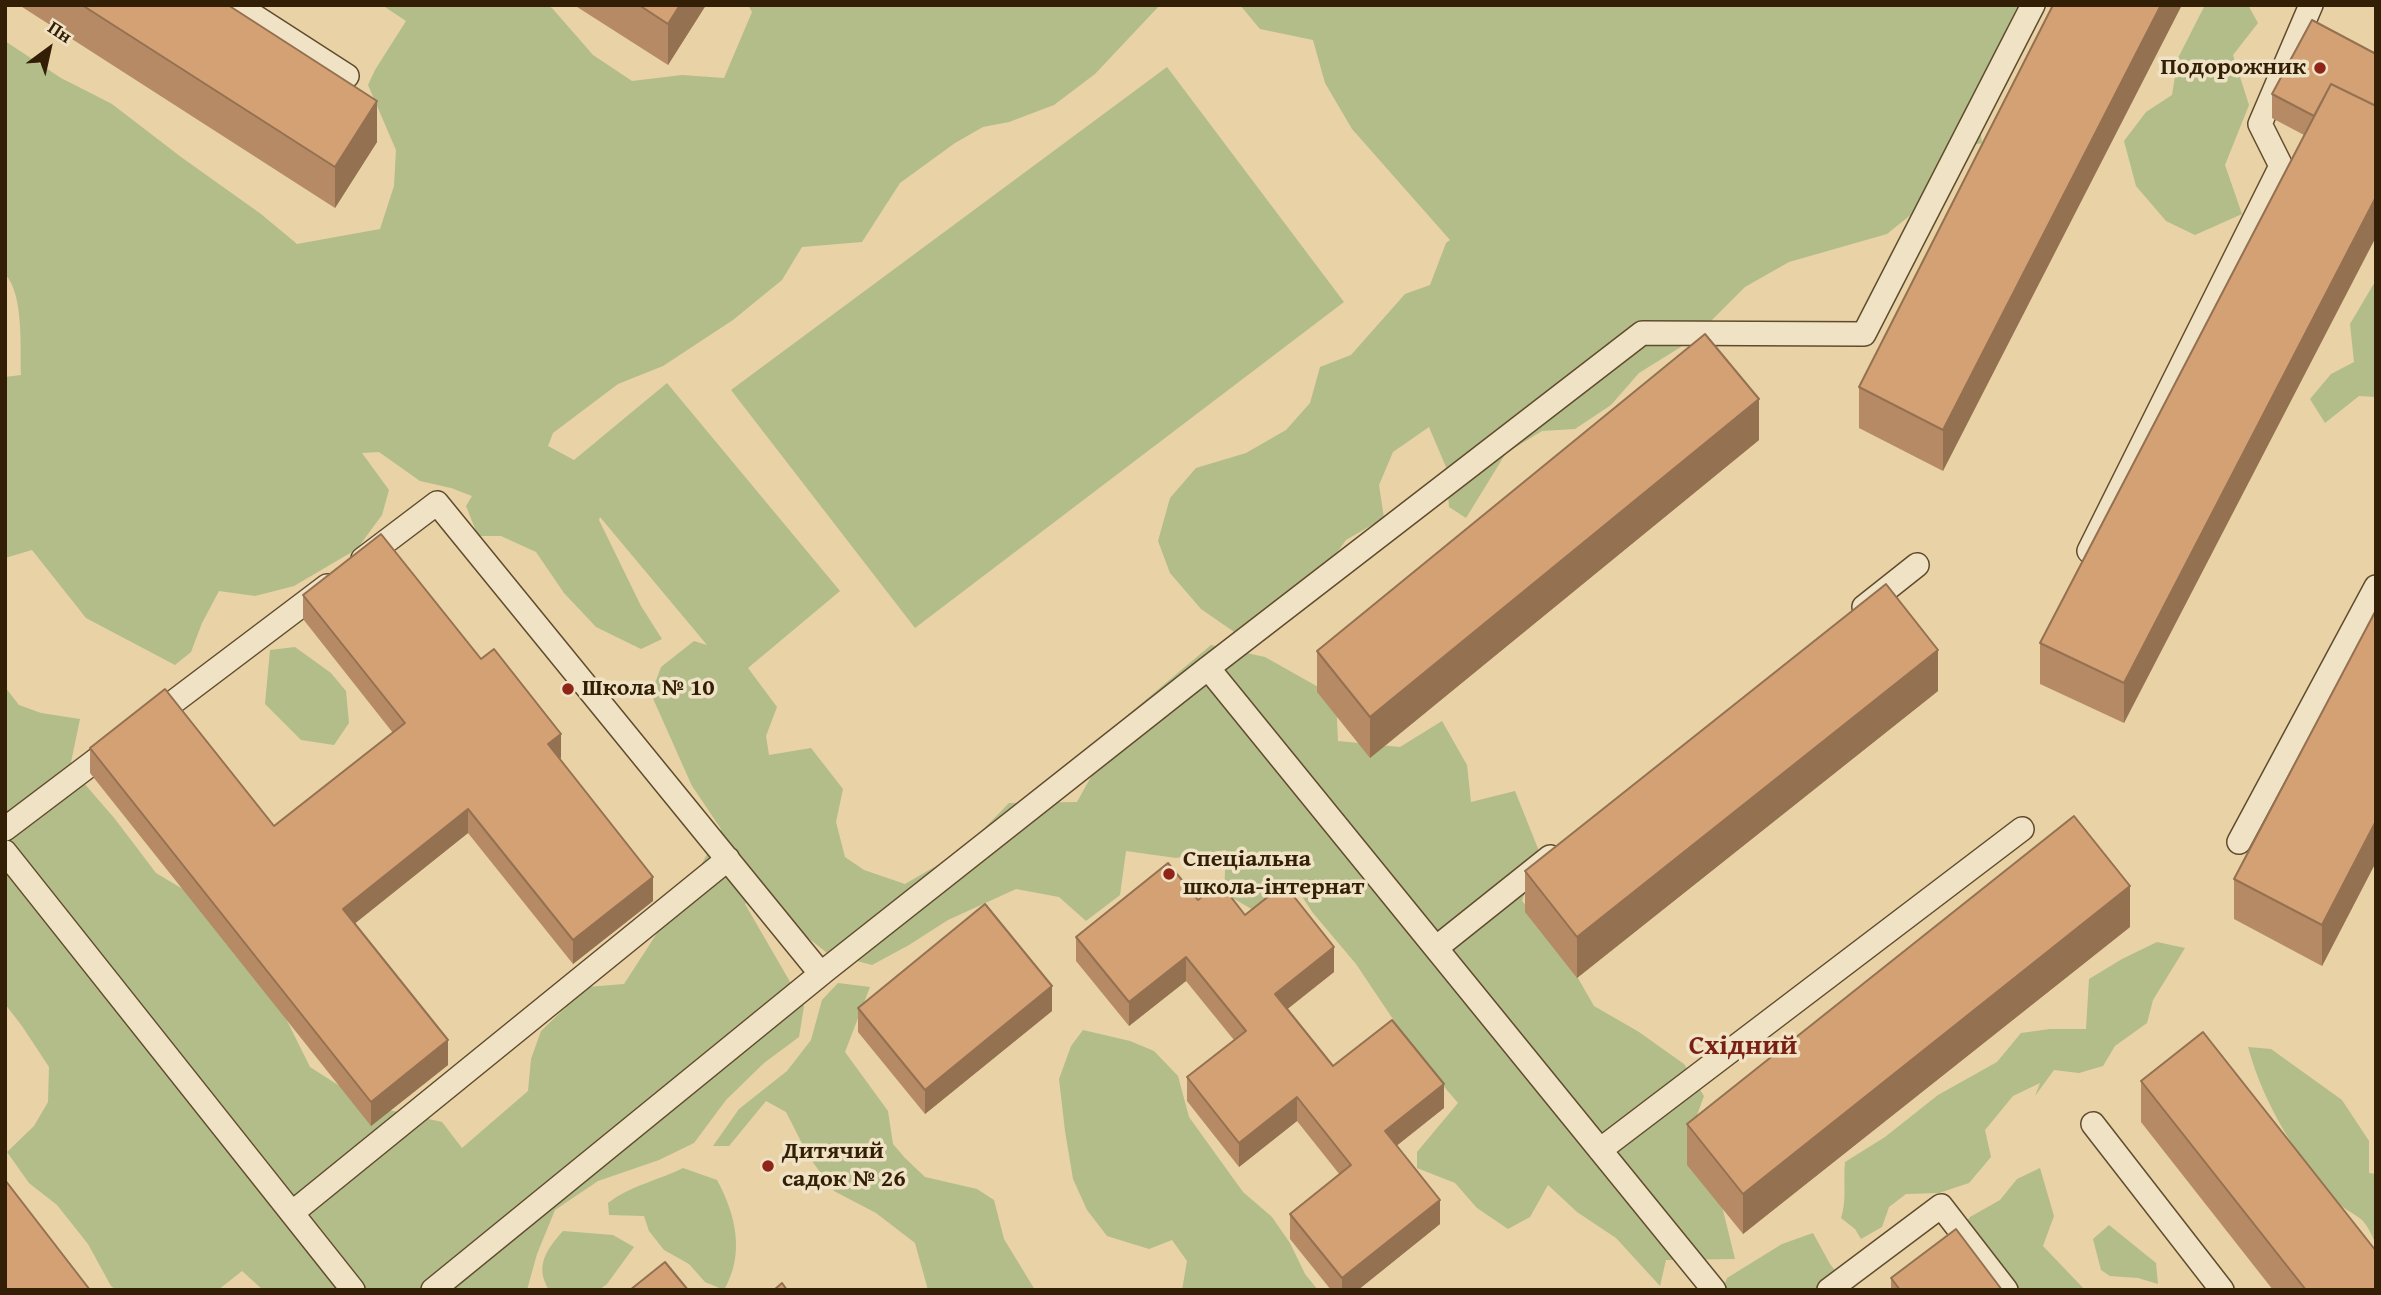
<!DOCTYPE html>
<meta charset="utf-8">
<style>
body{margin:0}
#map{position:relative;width:2381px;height:1295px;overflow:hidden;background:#e8d2a6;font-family:"Gentium Book Plus",serif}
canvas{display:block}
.frame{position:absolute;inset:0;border:7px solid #331f05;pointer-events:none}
.north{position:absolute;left:14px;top:14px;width:70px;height:70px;-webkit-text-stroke:5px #f0e2c5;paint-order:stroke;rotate:33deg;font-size:19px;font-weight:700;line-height:28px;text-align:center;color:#331f05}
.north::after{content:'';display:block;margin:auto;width:24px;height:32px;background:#331f05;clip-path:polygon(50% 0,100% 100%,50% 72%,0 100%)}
</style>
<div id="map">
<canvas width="2381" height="1295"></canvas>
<div class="frame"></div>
<div class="north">Пн</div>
</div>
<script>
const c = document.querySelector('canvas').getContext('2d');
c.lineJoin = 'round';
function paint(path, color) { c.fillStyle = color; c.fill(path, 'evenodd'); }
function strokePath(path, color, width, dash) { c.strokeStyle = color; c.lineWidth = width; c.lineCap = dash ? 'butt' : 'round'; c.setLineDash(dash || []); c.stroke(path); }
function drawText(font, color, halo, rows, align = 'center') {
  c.font = font + ' "Gentium Book Plus",serif'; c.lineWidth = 7; c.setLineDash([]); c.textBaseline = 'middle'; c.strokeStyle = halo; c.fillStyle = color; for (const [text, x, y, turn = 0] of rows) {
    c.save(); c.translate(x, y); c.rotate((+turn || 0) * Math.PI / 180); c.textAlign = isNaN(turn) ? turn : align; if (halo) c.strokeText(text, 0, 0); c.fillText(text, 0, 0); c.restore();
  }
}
const green = new Path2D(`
 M382,5H547L552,8L593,55L632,81L682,75L724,78L752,12L748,5H1160L1095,74L1054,105L1009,122L983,127L955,143L900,183L862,242L802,247L782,280L733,320L663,366L618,384L553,433L548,446L574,460L667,383L840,591L748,668L777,707L766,736L769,755L811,748L843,789L836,822L845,857L864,870L905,884L962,851L1009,803L1077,802L1123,719L1211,645L1265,657L1336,697L1338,741L1400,747L1442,721L1467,765L1471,802L1515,791L1539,851L1522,901L1552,933L1594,1006L1639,1032L1684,1064L1704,1096L1688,1140L1717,1186L1735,1259L1666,1260L1660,1286L1616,1238L1577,1212L1548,1185L1530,1217L1508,1229L1477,1208L1455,1183L1417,1168V1152L1458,1103L1417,1055L1356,964L1313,913L1299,892L1255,911L1224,893L1226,850L1176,858L1126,851L1120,895L1086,921L1059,897L1016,889L948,920L909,945L872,965L827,953L787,921L762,888L745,904L804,1006L799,1037L764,1063L726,1100L694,1143L659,1160L598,1181L555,1210L537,1254L527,1290H263L242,1271L218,1290H116L111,1286L88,1244L57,1205L29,1183L7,1152L34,1126L48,1102L49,1067L22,1026L5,1004V687L19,705L41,713L80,719L70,767L115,819L156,873L235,920L250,946L310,1067L371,1106L442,1122L462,1148L528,1091L531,1059L541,1031L587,987L624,984L700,867L721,829L692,786L651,694L661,667L694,641L707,645L600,517L599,520L641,606L662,639L641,649L596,627L564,593L536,552L501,536H478L466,506L472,496L451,488L420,481L379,452L362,453L389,490L382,515L357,549L294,586L255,596L219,591L202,623L191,652L175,665L86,618L32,550L5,558V377L21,375C20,348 24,294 5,274V41L61,78L112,104L181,157L261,214L297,244L380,229L394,186L396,150L368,85L375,70L406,21Z
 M1240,5H2018L1975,96L1982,143L1952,150L1913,213L1887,234L1789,262L1745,287L1692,340L1639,373L1611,405L1575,429L1542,431L1506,453L1466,518L1449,507L1446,467L1429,427L1393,452L1379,485L1384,518L1346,540L1293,615L1240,636L1201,609L1170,573L1158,541L1170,498L1196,468L1246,453L1286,430L1310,403L1320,367L1351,355L1405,294L1430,285L1446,243L1450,240L1352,129L1325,83L1313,40L1260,29Z
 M2205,5H2248L2258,23L2233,55L2249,105L2225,165L2242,214L2195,235L2166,221L2136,186L2124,141L2146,112L2172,95L2178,58Z
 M1167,67L1344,302L915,628L731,390Z
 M2376,280V397L2359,396L2325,423L2310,399L2331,374L2354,362L2350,324Z
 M295,647L331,673L346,691L349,723L334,745L301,740L265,704L270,650Z
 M2157,942L2185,948L2153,1000L2147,1023L2115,1046L2103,1066L2079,1073L2054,1070L2035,1096L2040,1083L2013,1096L1985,1130L1991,1157L1969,1183L1939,1193L1906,1194L1889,1207L1882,1227L1861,1239L1855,1229L1841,1218C1847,1200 1843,1181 1845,1162L1885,1137L1938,1095L1997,1062L2021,1033L2050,1029H2086L2089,979L2122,959Z
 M838,983L870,987L845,1052L888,1111L893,1144L905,1158L925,1177L977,1189L994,1200L1004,1239L1035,1290H928L915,1243L876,1213L834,1191L809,1157L786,1112L766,1101L729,1146H713L739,1109L787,1071L811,1040L822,1000Z
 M1083,1030L1130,1041L1154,1051L1178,1076L1189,1117L1243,1192L1272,1217L1290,1243L1305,1274L1318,1290H1182L1187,1261L1172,1240L1149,1249L1107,1236L1087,1210L1073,1179L1065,1131L1059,1079L1071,1046Z
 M2248,1047L2271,1049L2342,1100L2369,1141V1173L2376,1174V1244C2372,1236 2368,1226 2362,1220C2354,1213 2343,1209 2336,1201C2296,1156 2264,1105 2248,1047Z
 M683,1168L717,1180C736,1215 745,1254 724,1290L705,1282L689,1264L664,1250L649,1231L644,1216L609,1215L608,1203C630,1186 659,1180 683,1168Z
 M2040,1168L2054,1216L2043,1246L2085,1290H2020L2001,1271L1957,1234L1970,1217L2000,1200L2017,1179Z
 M2109,1225L2156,1263L2158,1284L2138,1278L2110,1276L2101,1270L2093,1239Z
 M563,1231L613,1235L634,1247L607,1284L599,1290H549C534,1266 547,1249 563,1231Z
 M1813,1233L1830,1264L1850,1290H1722L1727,1278L1782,1244Z`);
const lane = new Path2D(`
 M237,5L347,76
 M2089,551L2281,166L2260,124L2311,5
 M363,559L437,503L821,974
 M1864,607L1917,565
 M1208,668L1642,333L1864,334L2033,5
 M151,719L327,586
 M5,829L112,748
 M2239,842L2376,587
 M5,852L353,1290
 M1436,948L1550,857
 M2093,1124L2222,1290
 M1600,1150L2022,829
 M292,1213L728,859
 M433,1290L827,969L1208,668L1714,1290
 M1829,1290L1941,1206L2006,1290`);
const wall = new Path2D(`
 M19,5H228L377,142L335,208Z
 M574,5H706L668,65Z
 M2053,5L1943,471L1859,428V387Z
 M2376,54L2124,723L2040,684V643L2304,135L2272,118V94Z
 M1759,440L1370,758L1317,692V651Z
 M303,595L481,659L561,758L559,759L653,901L573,964L468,833L355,923L448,1065L371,1126L90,773V748L274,826L393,733L303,619Z
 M2376,610V862L2322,966L2234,919V879Z
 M1938,691L1577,978L1525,912V871Z
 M1198,900L1245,915L1334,972L1287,1009L1333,1066L1444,1108L1396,1146L1440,1224L1358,1290H1331L1290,1239V1214L1340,1175L1297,1121L1239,1167L1187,1101V1077L1234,1040L1186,981L1129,1026L1076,961V937Z
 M2130,927L1743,1234L1687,1165V1124Z
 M858,1008L1052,1011L925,1114L858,1032Z
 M2141,1081L2376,1290H2273L2141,1122Z
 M1891,1278L2002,1290H1891Z`);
const shadedWall = new Path2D(`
 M680,5H706L668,65V24Z
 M2161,5H2182L1943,471V430Z
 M377,101V142L335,208V167Z
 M2376,197V237L2124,723V683Z
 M1759,399V440L1370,758V717Z
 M1938,650V691L1577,978V937Z
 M561,734V758L548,768V744Z
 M468,809V833L343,933V909Z
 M2376,821V862L2322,966V925Z
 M653,877V901L573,964V940Z
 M2130,886V927L1743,1234V1194Z
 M1334,947V972L1275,1019V994Z
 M1186,957V981L1129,1026V1002Z
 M1052,986V1011L925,1114V1090Z
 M448,1040V1065L371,1126V1102Z
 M1444,1084V1108L1385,1155V1131Z
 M1297,1097V1121L1239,1167V1143Z
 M1440,1200V1224L1358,1290H1342V1278Z`);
const building = new Path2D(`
 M82,5H228L377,101L335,167Z
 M639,5H680L668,24Z
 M2053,5H2161L1943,430L1859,387Z
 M2312,20L2376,54V106L2331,84L2314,116L2272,94Z
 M2331,84L2376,106V197L2124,683L2040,643Z
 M1705,334L1759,399L1370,717L1317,651Z
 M381,534L481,659L494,649L561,734L548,744L653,877L573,940L468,809L343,909L448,1040L371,1102L90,748L165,689L274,826L405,723L303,595Z
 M1886,584L1938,650L1577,937L1525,871Z
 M2376,610V821L2322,925L2234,879Z
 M2074,816L2130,886L1743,1194L1687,1124Z
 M1168,863L1198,900L1220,883L1245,915L1284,884L1334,947L1275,994L1333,1066L1392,1020L1444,1084L1385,1131L1440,1200L1342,1278L1290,1214L1351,1165L1297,1097L1239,1143L1187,1077L1246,1031L1186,957L1129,1002L1076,937Z
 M985,904L1052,986L925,1090L858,1008Z
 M2203,1032L2376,1251V1290H2306L2141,1081Z
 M5,1180L90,1290H5Z
 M1956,1229L2002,1290H1900L1891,1278Z
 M665,1262L688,1290H630Z
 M782,1283L787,1290H774Z`);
const markers = [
 [2320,68,7,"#8f2418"],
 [568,689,7,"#8f2418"],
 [1169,874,7,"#8f2418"],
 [768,1166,7,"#8f2418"]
];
const poiNames = [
 ["Подорожник",2306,68,"right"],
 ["Школа № 10",582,689],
 ["Спеціальна",1183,860],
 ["школа-інтернат",1183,888],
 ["Дитячий",782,1152],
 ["садок № 26",782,1180]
];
const quarterNames = [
 ["Східний",1743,1047]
];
paint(green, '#b2bd8a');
strokePath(lane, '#604c2d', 26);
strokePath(lane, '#f0e2c5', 23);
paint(wall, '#b68a64');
paint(shadedWall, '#947151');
paint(building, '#d4a174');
strokePath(building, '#947151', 2);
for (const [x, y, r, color] of markers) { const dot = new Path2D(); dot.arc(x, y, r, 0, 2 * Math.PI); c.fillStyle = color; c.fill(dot); strokePath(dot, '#f0e2c5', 2.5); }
drawText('bold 24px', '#331f05', '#f0e2c5', poiNames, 'left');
drawText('bold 28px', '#7a1f14', '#f0e2c5', quarterNames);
</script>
